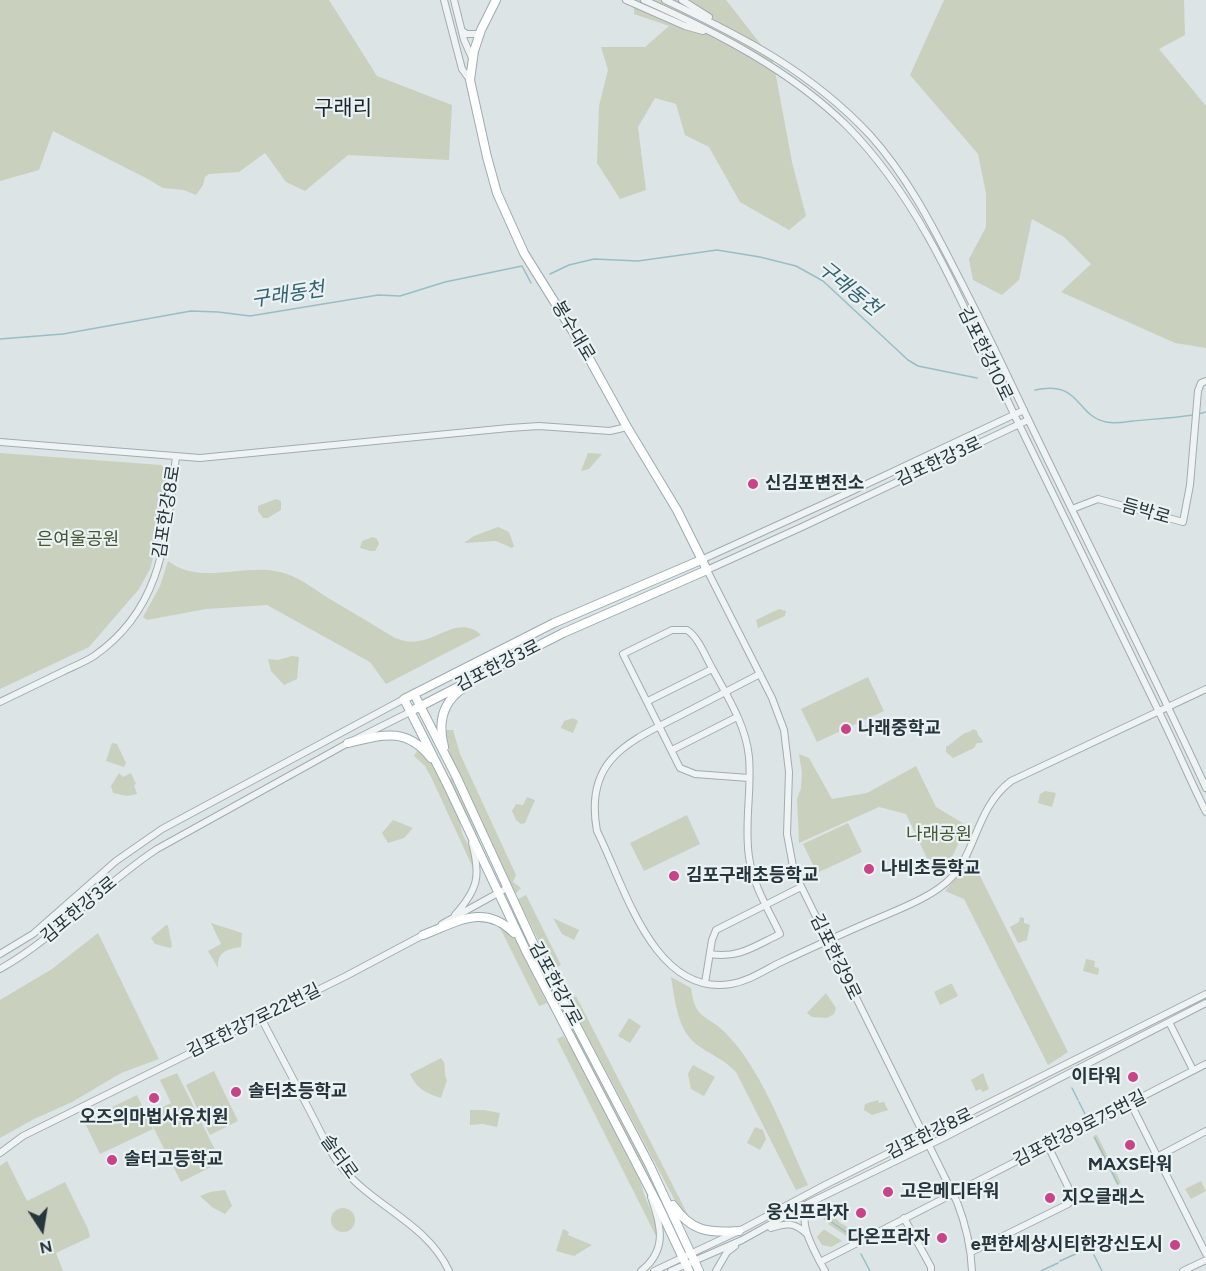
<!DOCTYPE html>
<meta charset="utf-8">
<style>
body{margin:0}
#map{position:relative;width:1206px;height:1271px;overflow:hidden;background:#dce4e6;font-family:Figtree,sans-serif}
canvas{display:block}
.north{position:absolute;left:12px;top:1199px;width:60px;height:60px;-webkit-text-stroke:4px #ebf2f4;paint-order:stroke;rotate:168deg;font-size:16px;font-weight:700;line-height:24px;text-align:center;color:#27363c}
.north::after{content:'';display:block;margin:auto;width:21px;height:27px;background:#27363c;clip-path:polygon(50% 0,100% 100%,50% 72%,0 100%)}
</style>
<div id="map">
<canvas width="1206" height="1271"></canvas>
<div class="north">N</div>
</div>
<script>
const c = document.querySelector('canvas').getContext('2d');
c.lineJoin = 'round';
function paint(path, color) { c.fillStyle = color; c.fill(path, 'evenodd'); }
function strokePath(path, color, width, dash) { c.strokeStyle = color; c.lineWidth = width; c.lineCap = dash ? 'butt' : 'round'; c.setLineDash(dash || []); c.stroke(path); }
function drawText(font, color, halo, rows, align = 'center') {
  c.font = font + ' Figtree,"Noto Sans KR",sans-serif'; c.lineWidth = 4.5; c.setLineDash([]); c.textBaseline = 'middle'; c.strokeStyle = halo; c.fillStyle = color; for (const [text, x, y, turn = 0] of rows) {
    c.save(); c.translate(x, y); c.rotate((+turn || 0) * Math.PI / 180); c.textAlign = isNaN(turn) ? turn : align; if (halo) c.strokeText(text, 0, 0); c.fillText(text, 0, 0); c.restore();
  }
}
const green = new Path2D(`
 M0,0H329L377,76L452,105L449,160L348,155L305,191L286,182L265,153L239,172L209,174L205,177L203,185L196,195L184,190L163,188L146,178L53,131L39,170L0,181Z
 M634,0H726L773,60L792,162L806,216L789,230L740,202L709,147L685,135L676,104L655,98L638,127L646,190L620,199L597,163L599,106L608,70L601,47H645L669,26L634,14Z
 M944,0H1184L1185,35L1159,49L1206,106V348L1175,343L1061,292L1091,264L1064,237L1032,219L1019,280L1002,295L973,280L969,259L986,227V193L978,154L910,75Z
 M0,453L161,465L167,471L161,508L158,520L155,551L150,569L139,589L89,647L0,689Z
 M588,453L602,454L589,469L581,471Z
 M276,499L281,501V510L268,518H263L258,511V506Z
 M498,527L509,532L514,546L512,548L496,541L464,543L474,536Z
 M373,537L377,539L379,544L375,551H371L360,548L362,541Z
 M168,561C201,586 242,563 280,572C297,576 313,588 328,598C351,611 373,625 395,638C403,641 411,643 419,641C440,638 461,616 481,635L386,684L370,662L267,605L206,609L147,620L143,617L160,586Z
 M779,609L786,611L785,616L758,628L756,620Z
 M292,656L299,657L297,679L284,685L271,671L268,659L278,660Z
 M868,677L884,711L817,742L801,709Z
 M573,718L578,721L573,733L561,728L564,721Z
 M973,729L977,731L978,735L983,741L982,743H977L974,748L953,758L946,752V747C953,743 958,737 965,733C968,732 971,732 973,729Z
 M444,730H453L460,754L516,875L513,882L521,888L515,894L450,754Z
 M112,743L117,744L126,763L124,767L106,761Z
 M418,749L428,758L433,766L459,818L462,833L473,855L474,870L432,779L425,766L414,756Z
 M799,754L809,758L832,799L867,793L916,766L936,807L966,825C958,843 952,864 936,877L906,814L879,807L799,843L797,799L801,788L802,773Z
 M119,773L123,777L131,773L136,784L134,785L137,794L127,796L113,793L111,786Z
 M452,777L480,835L478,837L449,779Z
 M1045,791L1056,793L1052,807L1038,803L1040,794Z
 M527,797L535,800L525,823L521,824L516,820L512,811L516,804L523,805Z
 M687,815L700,844L644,871L630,843Z
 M393,820L413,828L404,838L388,843L382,833Z
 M848,823L862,852L817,873L803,844Z
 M970,856L1068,1052L1048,1065L964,899L945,891L958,876Z
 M526,895L561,965L555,968L545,954L518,899Z
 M1020,917L1024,918V923L1030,925L1027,940L1018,943L1010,927L1019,922Z
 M553,918L579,930L574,940L562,934Z
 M211,923L242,933L241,947C227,949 217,952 218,968L208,951L221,944Z
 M166,925L168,926L172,946L170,948L155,944L151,938Z
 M500,928L513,935L547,1003L539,1006Z
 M98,933L159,1059L121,1073L72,1102L32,1120L0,1138V1000L52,969Z
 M1086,959L1095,961L1094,967L1099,968L1098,975L1083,971Z
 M671,977L691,988C695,1015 700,1013 719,1027C727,1034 735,1043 741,1051C770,1091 787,1140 808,1185L796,1190L736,1072C724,1059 709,1054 696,1044C677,1029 675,999 671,977Z
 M950,984H952L958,996L940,1005L934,992Z
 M826,993L836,1008L834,1014L827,1018L812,1017L807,1013Z
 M576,996L690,1219L679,1208L572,1007L569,1000Z
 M559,1006H562L631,1137L653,1184L650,1183Z
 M629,1018L641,1026L630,1043L618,1036Z
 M563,1036L572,1048L641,1183C645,1203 657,1215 656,1236L557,1039Z
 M441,1058C448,1065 442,1072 447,1080L441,1098C426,1093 417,1089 410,1074Z
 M693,1065L715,1077L704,1096L691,1089L688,1074Z
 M214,1071L238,1121L210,1135L186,1085Z
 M177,1073L221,1162L181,1182L147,1115L171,1103L160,1080Z
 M983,1073L989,1089L983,1092L980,1089L976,1091L971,1080Z
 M137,1095L153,1129L100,1154L84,1121Z
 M878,1100L879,1103L884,1102L888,1110L872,1115L864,1110L865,1104Z
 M470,1110H484L500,1113L497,1127L483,1124L470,1125Z
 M755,1127L763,1130L766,1139L760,1150L747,1143Z
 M1095,1135H1097L1121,1183L1119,1184L1097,1141L1118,1184L1117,1185L1093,1137Z
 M7,1161L27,1201L65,1182L88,1229L90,1237L56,1253L63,1271H0V1166Z
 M1201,1181L1206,1191L1191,1199L1185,1189Z
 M225,1190L232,1206L225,1214L212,1207L200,1196L210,1192Z
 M838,1203L840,1206L826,1222L819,1213Z
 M331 1220a12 12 0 1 1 24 0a12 12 0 1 1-24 0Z
 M834,1216L840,1223L851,1229L848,1237L828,1224Z
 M563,1229L569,1232L568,1235L592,1245L574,1256L556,1251Z
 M823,1230H825L842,1241L831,1247L822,1245L817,1237Z`);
const stream = new Path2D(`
 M550,274L569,265L594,259L638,261L717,250L760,257L796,266L823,281L908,360L918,366L977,378
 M0,339L63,334L191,311L218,312L250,316L378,295L400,296L445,282L522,266L531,283
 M1035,390C1081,380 1075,415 1106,422C1115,424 1125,422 1133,421C1154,419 1173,418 1193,415
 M1198,414L1206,412
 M1072,1088L1078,1100
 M1079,1102L1085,1114
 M1095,1138L1118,1184
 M824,1215L828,1220
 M830,1221L846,1232
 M861,1254L870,1271
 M1094,1255L1102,1271
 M1060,1261L1080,1252
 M1041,1271L1058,1263`);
const minor = new Path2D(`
 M444,0L462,69L470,80
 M454,0L464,40L472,58
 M626,0L685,26L703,31
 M644,0C716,32 790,70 847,126C925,205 966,313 1013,412C1061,511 1110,610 1158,710C1175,744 1189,778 1206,812
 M665,0C743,37 810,71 870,135C906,175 930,221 954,268C980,318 1004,368 1028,419C1087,542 1149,664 1206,788
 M682,0L709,17
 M462,31L467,34H480
 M0,442L200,458L509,428L539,426L610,431L627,427
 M1072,509L1098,499L1183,522L1190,485L1198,391L1201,383L1206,381
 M701,560L837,498L1024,410
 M760,674C733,688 706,702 679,716C626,743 584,761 597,831C624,884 653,997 731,984C748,981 762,972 777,964C809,949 841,934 874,920C897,910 933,897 951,878C977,851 976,808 1011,781L1206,689
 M648,701L712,669
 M0,702C21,692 41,682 62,672C72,667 85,662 94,656C165,607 166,533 176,457
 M672,750L737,717
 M455,915C478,889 481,876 472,843
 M442,924L507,888
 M0,954L33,934L116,861L162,829L404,699
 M710,954C738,959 755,946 780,934C768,909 753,885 749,857C744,824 752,790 749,757C746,725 727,696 712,668C705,656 699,638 687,630H672L623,654L680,768L695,774L749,778
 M0,969C58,936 102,885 157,849L348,743L412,711
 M705,983L712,940L716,930L801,887
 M261,1018C278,1050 295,1083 312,1115C322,1134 330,1154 344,1170C377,1208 427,1224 449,1271
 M1169,1022L1193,1070
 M1131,1104L1206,1254
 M0,1153L23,1136L346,976L425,934
 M1157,1157L1206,1131
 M807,1204C799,1224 811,1244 820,1262
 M904,1218L931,1267V1271
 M771,1228C787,1223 794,1222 807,1234
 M971,1252L1068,1204L1071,1201V1193L1048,1146
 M641,1271C668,1250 661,1225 651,1197
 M654,1271L739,1231L825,1185L1206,994
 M671,1271L742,1240L807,1204L943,1138L1206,1003
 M716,1271L727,1252L735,1246
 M825,1271L820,1262L1206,1064
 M972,1271C971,1247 966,1225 957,1202L794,872L787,834L789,772L784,730L772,698L707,570L804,526L1028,420
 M1183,1271L1206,1260`);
const major = new Path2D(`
 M414,694L456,776L535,947L649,1164L699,1271
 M415,709L563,633L707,570L677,510L627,427L585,351L524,253L497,193L487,157L470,80L474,51L481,30L496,0
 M348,743C382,735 406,726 431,758
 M444,747C438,724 442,703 462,689
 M423,935C457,922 484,903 514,933
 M673,1205C691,1232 709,1233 739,1231
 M689,1271L657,1203L527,953L448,786L404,699L554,623L701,560`);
const markers = [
 [753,484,6,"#c94388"],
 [846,729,6,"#c94388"],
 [869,869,6,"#c94388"],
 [674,876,6,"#c94388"],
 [1133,1077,6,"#c94388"],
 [236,1092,6,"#c94388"],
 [154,1098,6,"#c94388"],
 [1130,1145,6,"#c94388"],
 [112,1160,6,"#c94388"],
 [888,1192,6,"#c94388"],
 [1050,1198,6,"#c94388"],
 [861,1213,6,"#c94388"],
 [942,1238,6,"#c94388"],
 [1175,1245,6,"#c94388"]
];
const streetNames = [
 ["봉수대로",573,331,59],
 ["김포한강10로",985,354,64],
 ["김포한강3로",939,462,-25],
 ["김포한강8로",167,512,-81],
 ["듬박로",1146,512,16],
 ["김포한강3로",498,666,-27],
 ["김포한강3로",79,910,-40],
 ["김포한강9로",835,957,64],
 ["김포한강7로",555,984,62],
 ["김포한강7로22번길",254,1021,-26],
 ["김포한강9로75번길",1080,1129,-27],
 ["김포한강8로",930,1134,-26],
 ["솔터로",339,1157,54]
];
const poiNames = [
 ["신김포변전소",765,484],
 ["나래중학교",858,729],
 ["나비초등학교",881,869],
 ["김포구래초등학교",686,876],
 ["이타워",1121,1077,"right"],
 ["솔터초등학교",248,1092],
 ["오즈의마법사유치원",154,1118,"center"],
 ["솔터고등학교",124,1160],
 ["MAXS타워",1130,1165,"center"],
 ["고은메디타워",900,1192],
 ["지오클래스",1062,1198],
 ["웅신프라자",849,1213,"right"],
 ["다온프라자",930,1238,"right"],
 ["e편한세상시티한강신도시",1163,1245,"right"]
];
const parkNames = [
 ["은여울공원",78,540],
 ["나래공원",939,835]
];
const waterNames = [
 ["구래동천",849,289,39],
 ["구래동천",288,295,-9]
];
const quarterNames = [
 ["구래리",343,109]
];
paint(green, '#c9d0be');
strokePath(stream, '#98bec5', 1.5);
strokePath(minor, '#a2acb0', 8);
strokePath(major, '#9cacb1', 10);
strokePath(minor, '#eff3f4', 6);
strokePath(major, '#fff', 8);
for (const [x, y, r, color] of markers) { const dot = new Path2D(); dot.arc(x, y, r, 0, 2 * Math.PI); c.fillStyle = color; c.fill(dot); strokePath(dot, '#ebf2f4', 2); }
drawText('18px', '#27363c', '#ebf2f4', streetNames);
drawText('bold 18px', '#27363c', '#ebf2f4', poiNames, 'left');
drawText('18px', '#475734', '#ebf2f4', parkNames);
drawText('italic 20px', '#32636e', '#ebf2f4', waterNames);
drawText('21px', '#19262c', '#ebf2f4', quarterNames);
</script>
